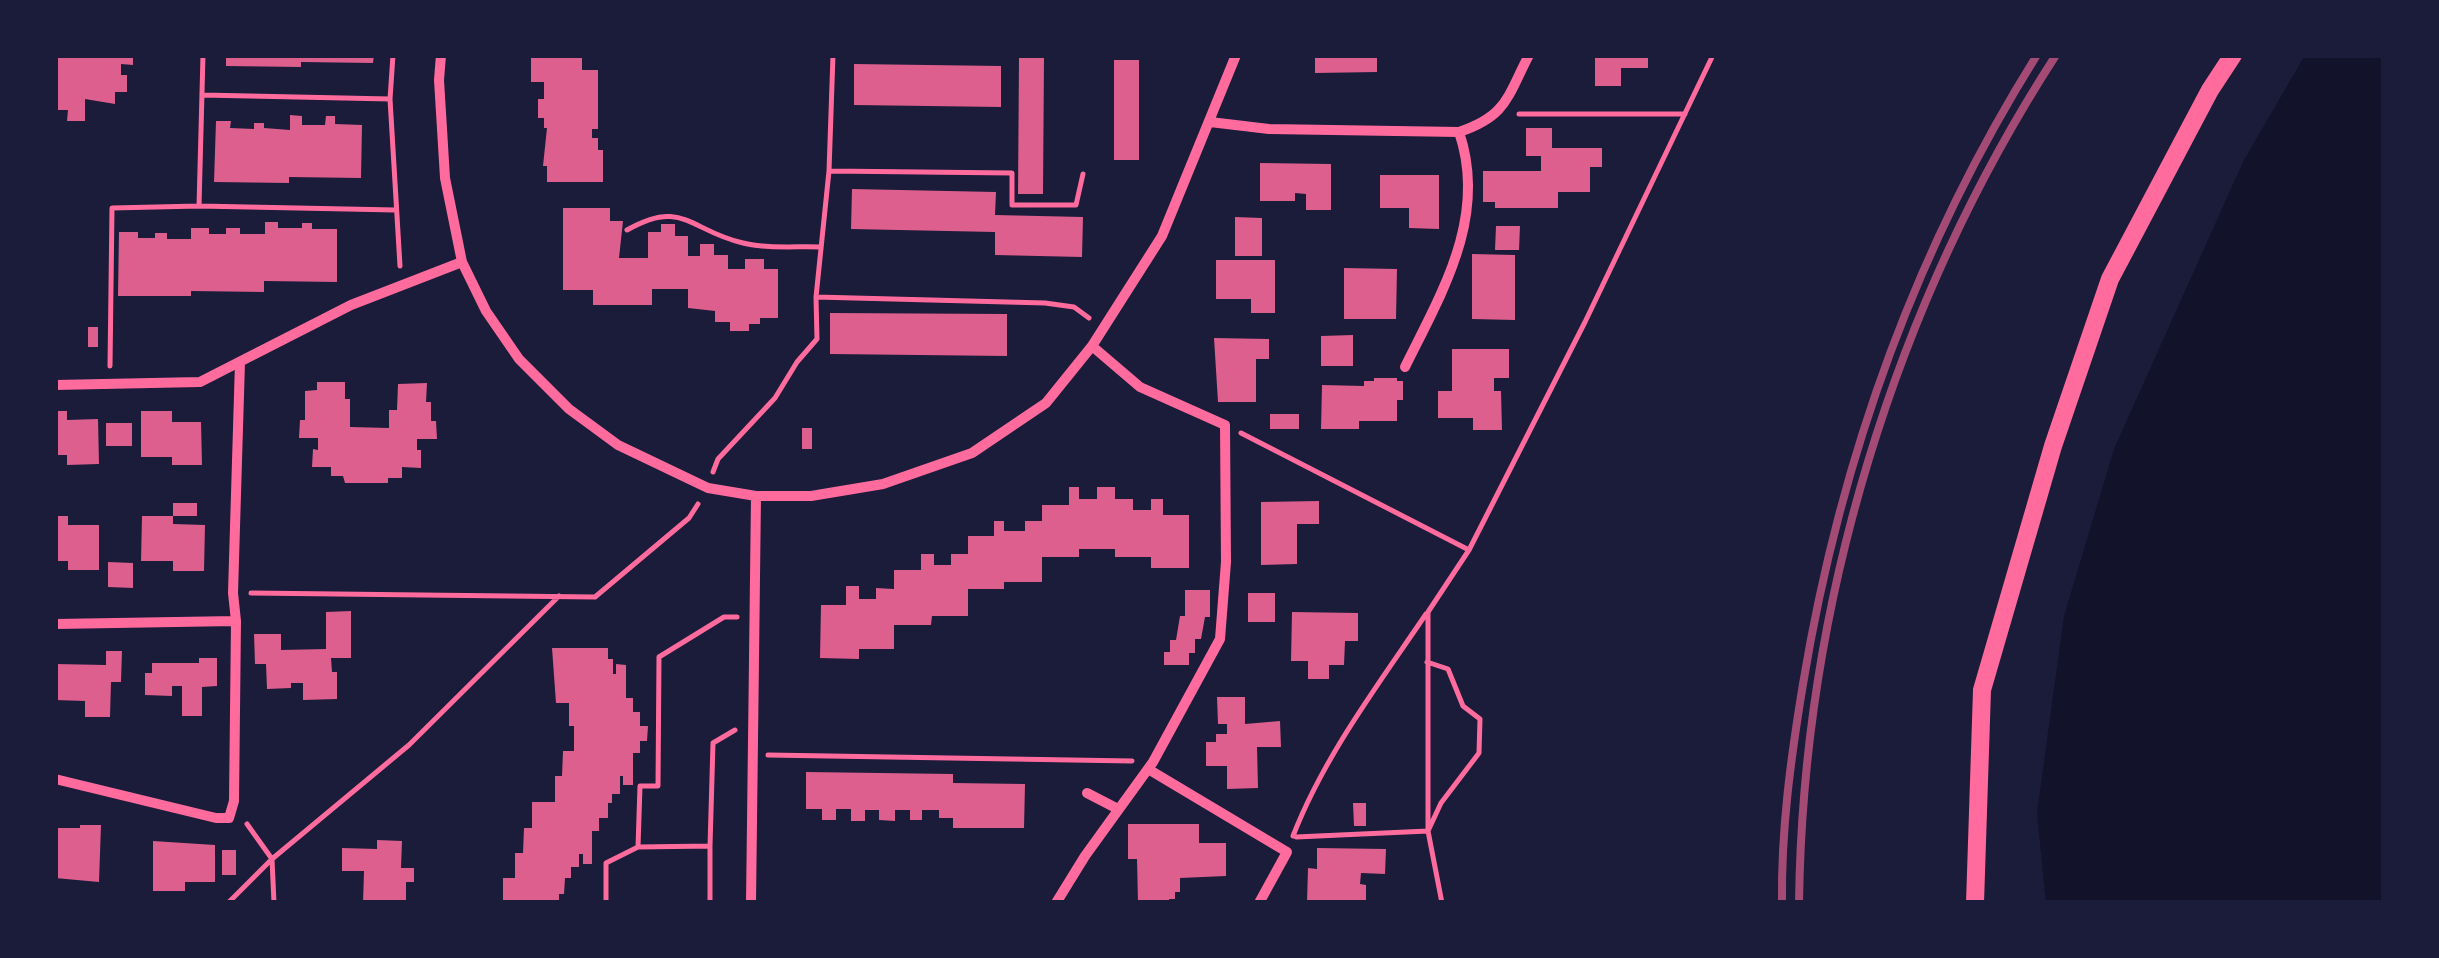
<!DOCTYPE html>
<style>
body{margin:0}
#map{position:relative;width:2439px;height:958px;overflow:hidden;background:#1b1b3a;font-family:Montserrat,sans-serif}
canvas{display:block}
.frame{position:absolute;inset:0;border:58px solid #1b1b3a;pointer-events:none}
</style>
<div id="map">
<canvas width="2439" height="958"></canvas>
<div class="frame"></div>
</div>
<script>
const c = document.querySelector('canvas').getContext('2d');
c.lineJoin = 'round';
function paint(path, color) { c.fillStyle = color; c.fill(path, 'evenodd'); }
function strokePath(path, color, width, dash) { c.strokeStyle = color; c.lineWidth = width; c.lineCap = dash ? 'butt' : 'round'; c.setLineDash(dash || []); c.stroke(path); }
const water = new Path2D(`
 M2305,55H2384V903H2046L2037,813L2064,616L2114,449L2243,162Z`);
const building = new Path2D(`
 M58,55H133V65L121,64V75H127V92H115V104L85,99V121H67L68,110H55Z
 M226,55H374L373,63L301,62V67L226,66Z
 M531,55H582V70H598V129H592V138H598V150H603V182H547V166H543L547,128H544V118H538V99H544V82H531Z
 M1315,55H1377V72L1315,73Z
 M1595,55H1648V68H1621V86H1595Z
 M1019,56H1044L1043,194H1018Z
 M1114,60H1139V160H1114Z
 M854,64L1001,66V107L854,105Z
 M290,115L302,116V125H325L326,116H335V124L362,125L361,178L289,177V183L214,182L216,121H231L230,128L254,129V123H264V128L290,130Z
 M1526,128H1552V148H1602V167H1590V192H1558V208H1495V202H1483V171H1541V156H1526Z
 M1260,163L1331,164V210H1306V194L1295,193V201H1260Z
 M1380,175H1439V229L1409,228V208H1380Z
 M852,189L996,192L995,215L1083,217L1082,257L995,255V232L851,229Z
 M563,208H610V221H623L619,258H648V232H661V224H675V236H688V256H700V244H714V255H728V269H745V259H764V269H778V318H760V324H749V331H730V322H715V311L688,308V289H652V305H593V290H563Z
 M1235,217L1262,218V256H1235Z
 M265,222H278V228H302V223H312V229H337V282L264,281V292L191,291V296H118L119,232H138V238H155V233H167V239H191V228H209V234H226V228H240V234H265Z
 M1496,226H1520L1519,250H1495Z
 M1472,254L1515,255V320L1472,319Z
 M1216,260H1275V313H1251V299H1216Z
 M1344,268L1397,269L1396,319H1344Z
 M830,313L1007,314V356L830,354Z
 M88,327H98V347H88Z
 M1353,335V366H1321V336Z
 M1214,338L1269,339V359H1256V402H1218Z
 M1452,349H1509V378H1494V391H1501L1502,430H1473V418H1438V391H1452Z
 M1374,378H1397V381H1403V400H1397V421H1359V429H1321L1322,385L1364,386V381H1374Z
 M317,382H345V399H350V427L389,428V410H397L398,384L427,383L426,402H431V421H436L437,439H417V450H421V468L402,467V478H388V483H345L343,476H331V467H312L313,449L318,450V438H299L300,420H305V391L317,390Z
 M55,411H67V420L98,419L99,464L67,465V455H55Z
 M141,411H172V422H201L202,465H172V457H141Z
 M1270,414H1299V429H1270Z
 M106,423H132V446H106Z
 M802,428H812V449H802Z
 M1069,487H1079V499H1097V487H1115V499H1133V510H1151V499H1163V515H1189V568H1151V557H1115V549H1079V557H1042V582H1004V589H968V616H932L931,625H894V649H859V659L820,658L821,605H846V586H859V599H876V588L894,589V570H921V554H934V565H951V554H968V536H994V521H1004V531H1025V521H1042V505H1069Z
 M1319,501V524H1297V564L1261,565V502Z
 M173,503H197V516H173Z
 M55,516H68V525H99V570H68V561H55Z
 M142,516H173V524L205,525L204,571H173V561H141Z
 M108,562L133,563V588L108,587Z
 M1185,590H1210V617H1205L1201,639H1195V653H1189V665H1164V652H1170V640H1176L1180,616H1185Z
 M1248,593H1275V622H1248Z
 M351,611V658H331L332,672H337V699L303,700V683H291V688L267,689L266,664H255L254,634H281V650L326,649V612Z
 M1292,612L1358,613V641H1345L1344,665H1329V679H1308V661H1291Z
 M552,648H608V659H613V674H616V664L626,665V698H633V712H640V726H648L647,741H640V753H633V785H623V776H620V794H612V803H608V818H599V831H592V864H583V854H579V867H571V878H565L564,894H559V903H503V878H515V853H523L524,828H532V802H555V776H562L563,751H574V726H569V703H556Z
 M106,651H122L121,682H111L110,717H85V701L55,700V664L106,665Z
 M199,658H217V686L202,687V716H182V686H172V696L145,695V673H152V663H199Z
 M1217,697H1245V724L1280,721L1281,747H1257L1258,788L1227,789V766H1206V742H1216V734H1227V724H1218Z
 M806,772L953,774V783L1025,784L1024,828H953V818H939V810H922V820H910V810H895V821L879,820V810H865V821H851V809H836V820H822V809H806Z
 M1353,803H1366V826H1354Z
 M1128,824H1199V843H1226V876L1180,878V892H1175V899H1169L1170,903H1138L1137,859H1128Z
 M80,825H101L99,882L55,878V828H80Z
 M377,840L402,841L401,868H414V882H406V903H363L364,871H342V848L377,849Z
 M153,841L215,845V882H185V891H153Z
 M1317,848L1386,849L1385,874L1361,873L1360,884L1366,885V903H1307L1308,868L1317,869Z
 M222,850H236V875H222Z`);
const path = new Path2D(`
 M393,55L390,99L400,266
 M203,95L390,99
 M1519,114H1685
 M829,171L1012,173V205H1076L1083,174
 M199,206L395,210
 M627,230C683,198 690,231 743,243C767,249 796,246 821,247
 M816,297L1045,303L1074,307L1089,318
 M110,366L112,208L199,206L203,55
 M1241,433L1469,550
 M713,472L718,459L775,398L797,362L817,339L816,297L829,171L833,55
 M251,593L595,597L689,518L698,504
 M768,755L1132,761
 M247,824L272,859L274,903
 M1293,836C1324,756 1378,685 1426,614
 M1296,837L1428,831L1441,803L1479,753L1480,719L1463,706L1448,669L1427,662
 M638,847L640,786H658L659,657L724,617H737
 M228,903L272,859L409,745L559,596
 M606,903V863L638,847L710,846L713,743L735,730
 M710,903V846
 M1442,903L1428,831V612L1469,550L1585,322L1713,55`);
const minor = new Path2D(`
 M441,55L439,80L445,178L462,262L486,311L519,359L569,409L618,445L708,488L756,496H811L883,484L972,453L1046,403L1092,346L1162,236L1236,55
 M1210,122L1269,129L1459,132C1507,116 1507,97 1529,55
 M1405,367C1442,292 1488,217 1459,132
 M55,385L200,382L351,305L462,262
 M55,624L236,621L233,593L240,362
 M1148,769L1287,852L1259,903
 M55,779L216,818H229L234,801L236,621
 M1087,793L1118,809
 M751,903L756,496
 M1056,903L1085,856L1153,762L1220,639L1226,562L1225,425L1140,387L1092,346`);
const tertiary = new Path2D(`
 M1975,903L1982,690L2053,446L2110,279L2210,90L2233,55`);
const rail = new Path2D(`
 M1782,903C1781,829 1791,757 1803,684C1840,460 1916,248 2037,55
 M1799,903C1803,605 1894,305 2056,55`);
paint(water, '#12122b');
paint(building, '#dd5f8e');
strokePath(path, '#ff6b9d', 5);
strokePath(minor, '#ff6b9d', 10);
strokePath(tertiary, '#ff6b9d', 18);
strokePath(rail, '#a44b75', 8);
</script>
